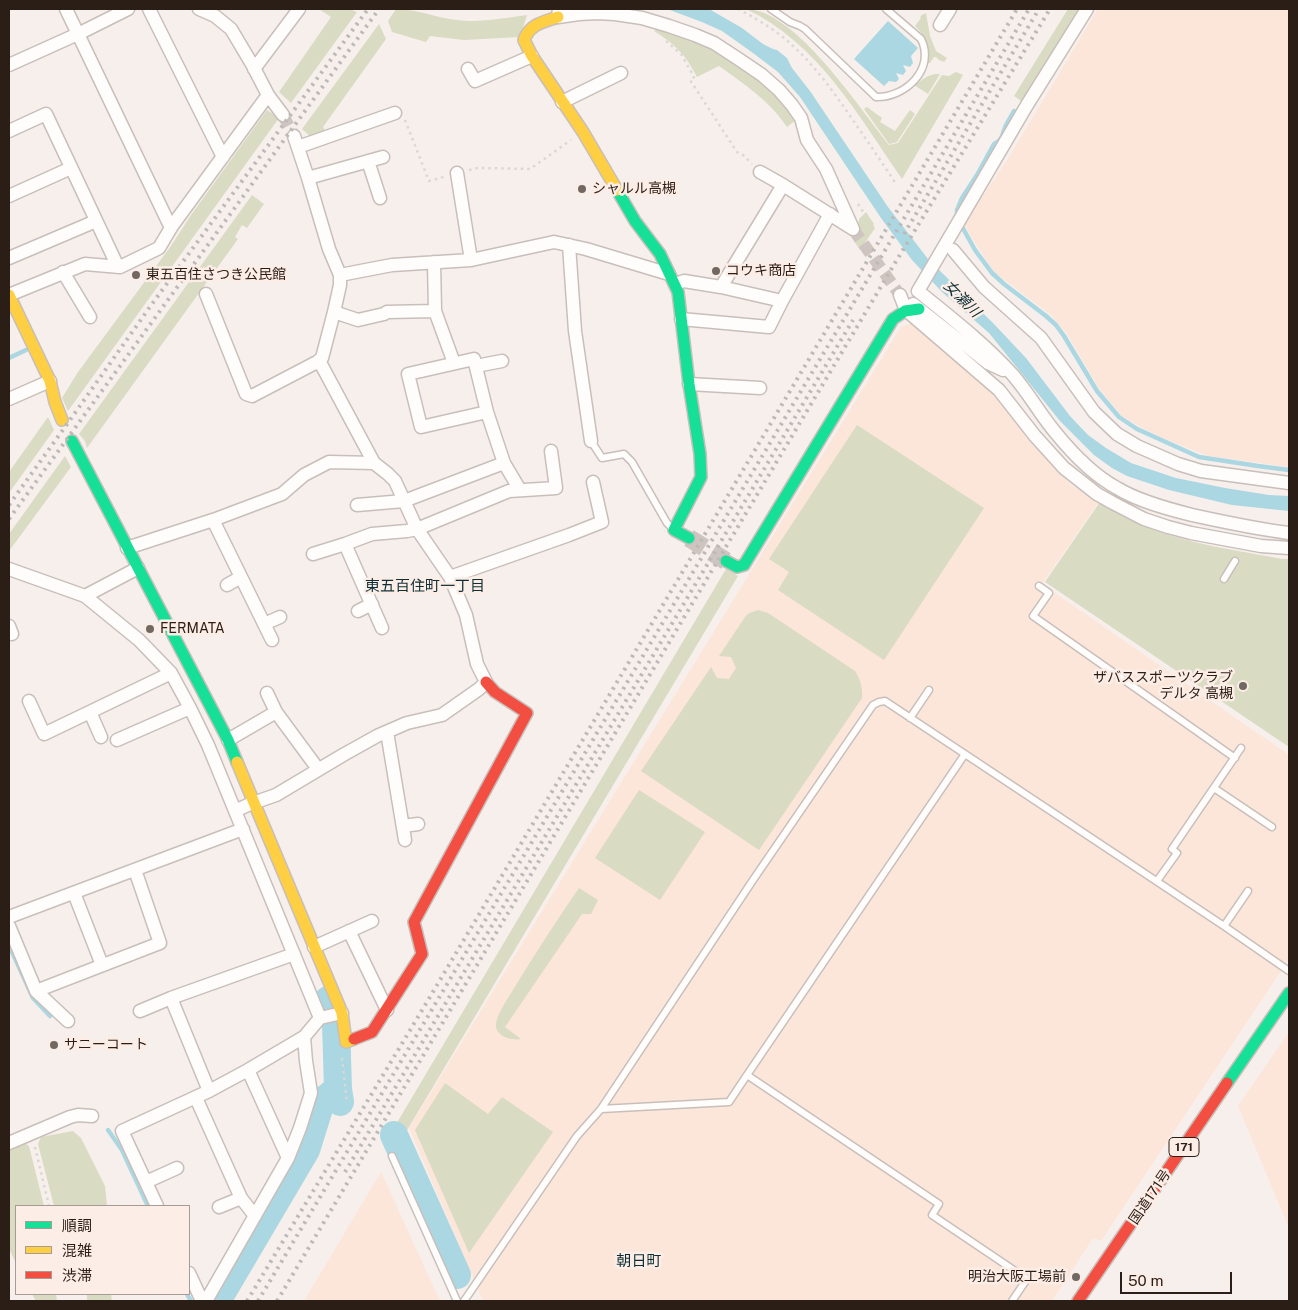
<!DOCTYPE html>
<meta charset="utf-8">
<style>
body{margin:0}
#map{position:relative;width:1298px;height:1310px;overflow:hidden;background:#f7efeb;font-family:"Public Sans","Noto Sans JP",sans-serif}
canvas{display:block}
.frame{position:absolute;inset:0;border:10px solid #2a1e17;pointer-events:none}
.legend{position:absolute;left:15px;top:1205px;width:175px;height:90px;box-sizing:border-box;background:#fceee6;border:1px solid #a89b93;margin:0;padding:6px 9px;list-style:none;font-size:15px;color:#2a1e17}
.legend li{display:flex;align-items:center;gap:10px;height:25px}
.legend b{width:25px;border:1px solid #a89b93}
.scale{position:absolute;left:1120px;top:1272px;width:112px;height:22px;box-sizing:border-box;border:2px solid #2a1e17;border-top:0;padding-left:6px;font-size:15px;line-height:18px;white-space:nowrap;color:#2a1e17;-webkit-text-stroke:4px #fceee6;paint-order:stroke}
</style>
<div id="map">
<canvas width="1298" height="1310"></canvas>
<div class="frame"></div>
<ul class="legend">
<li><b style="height:6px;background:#16e098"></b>順調</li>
<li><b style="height:6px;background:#ffcf43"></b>混雑</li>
<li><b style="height:6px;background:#f24e42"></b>渋滞</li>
</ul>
<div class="scale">50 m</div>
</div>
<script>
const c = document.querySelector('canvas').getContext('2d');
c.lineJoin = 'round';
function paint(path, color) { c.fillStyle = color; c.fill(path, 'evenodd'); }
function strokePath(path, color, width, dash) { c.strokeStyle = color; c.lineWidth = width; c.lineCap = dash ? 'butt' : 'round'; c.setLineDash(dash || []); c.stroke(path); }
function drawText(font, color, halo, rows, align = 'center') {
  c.font = font + ' "Public Sans","Noto Sans JP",sans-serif'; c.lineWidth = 5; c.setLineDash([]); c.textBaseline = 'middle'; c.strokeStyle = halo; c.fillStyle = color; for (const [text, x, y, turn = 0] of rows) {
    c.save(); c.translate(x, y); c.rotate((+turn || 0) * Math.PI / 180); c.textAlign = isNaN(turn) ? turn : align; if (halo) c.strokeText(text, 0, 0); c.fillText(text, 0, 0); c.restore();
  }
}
const built = new Path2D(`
 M1098,9H1289V467L1208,456L1163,438L1140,427L1122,416L1100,390L1067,334L1051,315L994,272L970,235L964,223L1006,162Z
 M915,322L986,383L1040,452L1058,472L1072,485L1098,503L1042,584L1289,755V959L1101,1241L1093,1238L1052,1301H483L409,1128L901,327Z
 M1289,1032V1228L1238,1106Z
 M381,1172L440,1301H304Z`);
const green = new Path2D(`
 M319,9H349L357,12L291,103L279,92L331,17Z
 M396,9C417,9 437,18 457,20C480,23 504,18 527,15L520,37L464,40L430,36L426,42L392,32L388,21Z
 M746,9C795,9 860,109 889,145L898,143L942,75L949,76L956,72L963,75L902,179C858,115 818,43 746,9Z
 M1068,9H1080L1024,103L1014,96Z
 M926,13L930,36L936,51L947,58L944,62L939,60L936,57H934L930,63L927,64C930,45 928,40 915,26L921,18L920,17L922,15Z
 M379,24L386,39L323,127L326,132L312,138L302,129Z
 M658,29L693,41L717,52L750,74L777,97L796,120L787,127C770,101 744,84 719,66L697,77C685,54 676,45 654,31Z
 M935,74H940L928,94L914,85L928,76Z
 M867,107L882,118L880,122L895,131L910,110L915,114L897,142L889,144L864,109Z
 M267,110L279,118L68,411L62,398L78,372L171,246L191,215Z
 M252,195L264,204L247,228L242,225L235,237L238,239L87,448L85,441L79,434Z
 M866,212L874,224L873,225L875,228L860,250L850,235L859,221V219Z
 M48,417L54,430L9,493V472Z
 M857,425L984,508L884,660L778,590L789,572L769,559Z
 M65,456L71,467L9,551V534Z
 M1100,502C1113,511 1128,520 1144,526C1187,544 1236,550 1282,559H1289V747L1045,582Z
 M726,569L738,576L406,1132L395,1126Z
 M758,610L768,613L855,671C860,679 863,687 862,698L759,850L641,771L711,667L717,678L729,679L736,668L731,657L719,656L745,617L749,613Z
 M639,790L705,832L660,900L595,858Z
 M579,888L598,900L591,914H582L505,1027L521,1039C511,1041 494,1036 496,1023C499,1010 509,997 516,985C536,952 557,920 579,888Z
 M445,1083L488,1114L502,1097L553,1132L469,1253L415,1130Z
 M73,1131L81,1138L105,1186L107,1206H54L38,1144L41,1137Z
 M23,1142L29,1146L44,1206H16V1263L9,1249V1148Z
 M32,1294H56L57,1301H36Z
 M87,1294H111L112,1301H87Z`);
const water = new Path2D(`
 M667,9H709L742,28L763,44L773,49L777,50L787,58L792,68L810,91L888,207L928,259L993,323L1026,358L1070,416L1088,435L1106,448L1131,463L1176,478L1225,488L1269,495L1289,496V511L1232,505L1169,490L1127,476L1112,468L1094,455L1060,421L989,333L942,292L912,260L881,218L800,97L778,72L753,53L722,31L702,22Z
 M888,21L918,48L911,56L913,63L910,67L903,65L906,71L903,75L896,73L899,79L896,82L889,81L884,86L854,59Z`);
const stream = new Path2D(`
 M957,216V210L962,198L977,175L994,144L1000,140L1002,136L1006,125L1014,111L1021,115
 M960,223L975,250L992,273L1004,284L1046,316L1056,325L1064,336L1097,391L1119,417L1137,429L1199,457L1258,466L1289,470
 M9,358L26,350
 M9,945L33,998L50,1016
 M108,1130L122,1150L148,1206
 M187,1294L191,1301`);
const river = new Path2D(`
 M328,1000L336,1024L338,1089L340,1102
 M394,1135L457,1275
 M217,1301L306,1150L321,1102L338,1089`);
const streetTunnel = new Path2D(`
 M283,115L294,136
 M853,229L900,295`);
const secondaryTunnel = new Path2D(`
 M689,538L726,561`);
const path = new Path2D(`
 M738,9C757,19 776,30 792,45C813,64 830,87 846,110C863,135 880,159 896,184
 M666,41L681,54L694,77L690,80L737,152L743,155L752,164
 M405,120L429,181L444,177
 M469,170L478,168L530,169L571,140
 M858,204L864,213
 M342,1058L347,1103
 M35,1147L49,1206`);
const lane = new Path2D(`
 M771,9L790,22L800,26L805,29L876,97C905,98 936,69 921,39L886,9
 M591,441L602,458L624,454L632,462L667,523L673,529
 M1224,579L1235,561
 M1039,586L1049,593L1033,616L1235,758
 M910,718L929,690
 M1214,788L1272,827
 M1157,881L1177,853L1172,849L1241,748
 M1224,926L1248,891
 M747,1075L965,754
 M601,1109L729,1102L747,1075L939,1204L932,1215L1027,1279L1012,1301
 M392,1156L457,1301
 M464,1301L577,1136L601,1109L753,880L873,705L879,702L885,701L1224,926L1289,971`);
const street = new Path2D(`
 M66,9L171,228
 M149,9L223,157
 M199,9L215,16L231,29L253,66L268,95
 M559,9L558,17L579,14L597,13L615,14L642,18L669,26L695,35L714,43L737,58L762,75L779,90L792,105L801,118L807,140L826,169L853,229
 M1087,9L1027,105L918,291C950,317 984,343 1012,374C1028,392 1040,414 1055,432C1072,453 1093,475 1117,488C1138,501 1168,509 1192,515C1224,522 1257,529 1289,533
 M940,25L950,9
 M9,65L80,33L128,9
 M254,69L299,9
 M468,69L475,81L532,56
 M562,102L621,73
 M9,131L46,114L118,267
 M298,147L395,113
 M368,161L380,198
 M760,172L783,185
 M457,173L471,260
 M308,178L383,157
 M9,196L71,168
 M569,245L575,331L591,441
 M953,250L984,287L1041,338L1094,412L1117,434L1137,446L1178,464L1201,471L1289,483
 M9,258L96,221
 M434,262L435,311L454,363
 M63,272L90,317
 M340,275L392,265L471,260L554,242L586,249L669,274
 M675,284L684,281L721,287L782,301L830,214
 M721,287L783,185L853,229
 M206,294L246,394L252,396L317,362L322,358L334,312L340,285V275L329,249L308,178L294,136
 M9,295L85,264L120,267L159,248L172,226L268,95L283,115
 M900,295L906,310L999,390L1035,436L1064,468L1097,494L1113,503L1144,519L1168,527L1191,533L1261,546L1289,548
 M913,304L988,363L1003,370
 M334,312L358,320L384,314L387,312L435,311
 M681,319L769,327L782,301
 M476,366L502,361
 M689,384L760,388
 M9,399L50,381
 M487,412L421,427L408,374L474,359L487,412L504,463L520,490
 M357,505L404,501L504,463
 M213,520L272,640
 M345,544L382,628
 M127,548L213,520L282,494L304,475L329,462L374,463
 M313,554L345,544L372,534L407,531L417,529L509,491L556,488L551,451
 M9,569L85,596L139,640L171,673L190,708L208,745L320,1018
 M450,577L569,535L602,522L593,482
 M227,585L241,577
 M85,596L138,568
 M358,611L372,604
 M264,624L280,617
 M9,626L12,634
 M267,693L276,712L318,769
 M29,701L44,734L171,673
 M90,712L101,737
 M387,732L405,840
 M117,740L190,708
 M228,740L276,712
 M235,811L250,804L276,795L343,755L377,736L407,723L442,715L479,689L486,682L477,664L466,615L450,577L417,529L395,481L388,474L374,463L322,366L317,362
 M403,826L418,824
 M74,893L102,965
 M9,917L243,829
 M9,926L36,991L68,1021
 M349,931L387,1010
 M314,947L372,921
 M36,991L160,943L135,870
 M171,998L209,1091
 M140,1011L171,998L294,954
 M248,1070L288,1158
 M196,1098L241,1198L255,1216
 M9,1143L70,1117L78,1115L92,1116
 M146,1182L177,1168
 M157,1206L122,1131L209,1091L248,1070L304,1037L320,1018L342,1013
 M219,1207L241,1198
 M189,1273L202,1301
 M206,1301L288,1158L300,1128L311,1093L306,1061L304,1037`);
const fast = new Path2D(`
 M617,190L635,221L660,254L678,292L689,384L700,454L701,477L674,530L689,538
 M72,441L228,740L237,762
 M726,561L737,567L744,565L893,319L905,311L919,309
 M1227,1083L1289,993`);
const slow = new Path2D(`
 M558,17C543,22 530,24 524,40L532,56L583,132L617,190
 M9,295L50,381L55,402L62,420
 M237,762L342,1013L346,1042L354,1039`);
const jam = new Path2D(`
 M354,1039L372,1032L422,954L414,922L527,713L495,692L486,682
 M1078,1301L1227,1083`);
const rail = new Path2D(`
 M904,234L1039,9
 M9,505L70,420L152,304L368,9
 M9,519L379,9
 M345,1172L853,320
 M247,1301L424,1007L1017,9
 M258,1301L1029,9
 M277,1301L895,263L1050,9`);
const markers = [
 [582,189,5,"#726761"],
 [716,271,5,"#726761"],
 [136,275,5,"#726761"],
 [150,629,5,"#726761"],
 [1243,686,5,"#726761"],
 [54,1045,5,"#726761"],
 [1076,1277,5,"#726761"]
];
const shields = [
 [1184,1147,30]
];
const shieldNames = [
 ["171",1184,1147]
];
const poiNames = [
 ["シャルル高槻",592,189],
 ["コウキ商店",726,271],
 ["東五百住さつき公民館",146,275],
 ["FERMATA",160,629],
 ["ザバススポーツクラブ",1233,678,"right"],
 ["デルタ 高槻",1233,694,"right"],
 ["サニーコート",64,1045],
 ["明治大阪工場前",1066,1277,"right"]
];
const streetNames = [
 ["国道171号",1150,1197,-56]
];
const waterNames = [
 ["女瀬川",962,299,45]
];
const neighbourhoodNames = [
 ["東五百住町一丁目",425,586],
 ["朝日町",639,1261]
];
paint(built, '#fbe6d9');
paint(green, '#d9dbc3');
paint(water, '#abd7e2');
strokePath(stream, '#abd7e2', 4.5);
strokePath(river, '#abd7e2', 28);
strokePath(streetTunnel, '#cec5c1', 12, [12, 6]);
strokePath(secondaryTunnel, '#cec5c1', 18, [18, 9]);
strokePath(lane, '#c8bfba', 9);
strokePath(street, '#c8bfba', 15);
strokePath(fast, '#c8bfba', 14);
strokePath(slow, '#c8bfba', 14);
strokePath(jam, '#c8bfba', 14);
strokePath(path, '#dad8d7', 2.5, [2.5, 4]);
strokePath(lane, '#fefdfc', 6);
strokePath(street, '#fefdfc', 12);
strokePath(fast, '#16e098', 11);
strokePath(slow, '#ffcf43', 11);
strokePath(jam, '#f24e42', 11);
strokePath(rail, '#bcb9b8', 4, [2.5, 5]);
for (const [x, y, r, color] of markers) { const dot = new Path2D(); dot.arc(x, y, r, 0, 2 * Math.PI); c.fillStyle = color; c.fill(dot); strokePath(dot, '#fceee6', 2); }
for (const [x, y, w] of shields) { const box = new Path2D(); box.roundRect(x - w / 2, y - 9.5, w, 19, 4); c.fillStyle = '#fceee6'; c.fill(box); strokePath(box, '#2a1e17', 1); }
drawText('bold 12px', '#2a1e17', null, shieldNames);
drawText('14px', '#2a1e17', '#fceee6', poiNames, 'left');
drawText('14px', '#2a1e17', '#fceee6', streetNames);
drawText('italic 15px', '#0d2f37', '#fceee6', waterNames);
drawText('15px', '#0d2e35', '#fceee6', neighbourhoodNames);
</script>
